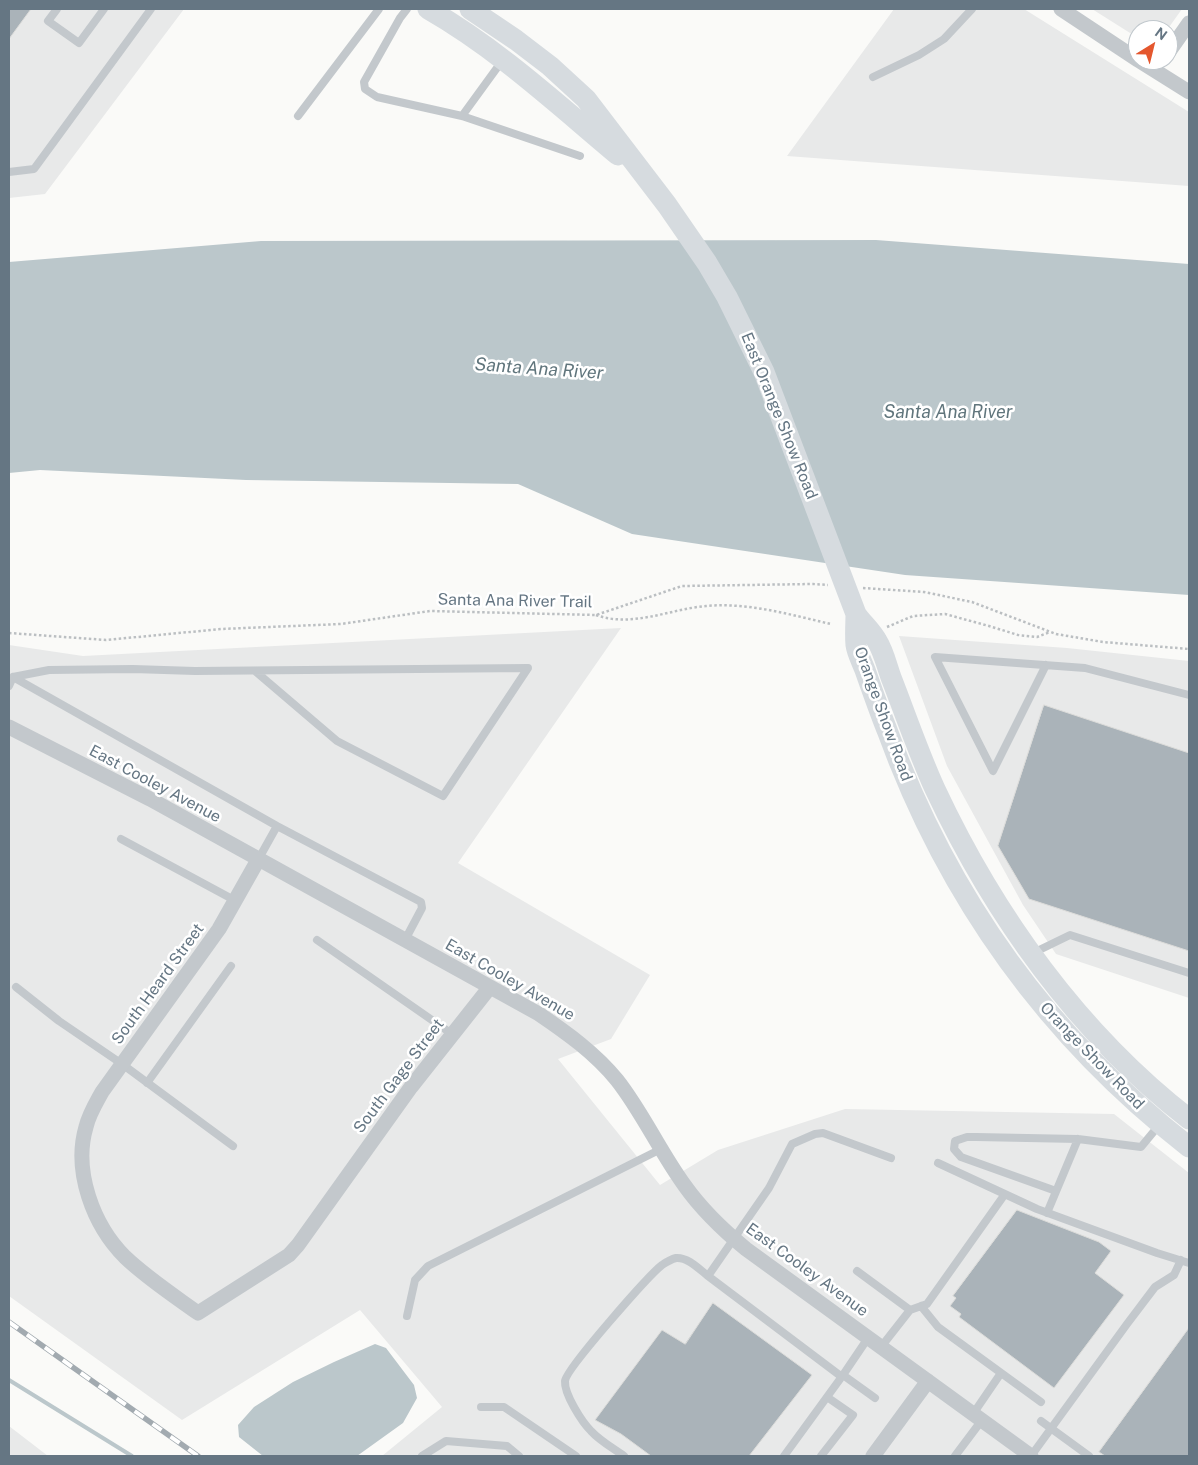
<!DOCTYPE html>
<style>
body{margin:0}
#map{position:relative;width:1198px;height:1465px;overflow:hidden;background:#fafaf8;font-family:"Public Sans",sans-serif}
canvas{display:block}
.frame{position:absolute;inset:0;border:10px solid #657683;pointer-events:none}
.north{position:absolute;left:1128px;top:20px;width:50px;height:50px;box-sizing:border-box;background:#fff;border:1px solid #c1c8cd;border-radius:50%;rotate:36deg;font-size:14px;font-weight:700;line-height:20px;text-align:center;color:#657683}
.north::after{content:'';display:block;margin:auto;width:18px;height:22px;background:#e4572e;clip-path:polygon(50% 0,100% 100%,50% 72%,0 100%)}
</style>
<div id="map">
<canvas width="1198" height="1465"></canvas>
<div class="frame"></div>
<div class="north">N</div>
</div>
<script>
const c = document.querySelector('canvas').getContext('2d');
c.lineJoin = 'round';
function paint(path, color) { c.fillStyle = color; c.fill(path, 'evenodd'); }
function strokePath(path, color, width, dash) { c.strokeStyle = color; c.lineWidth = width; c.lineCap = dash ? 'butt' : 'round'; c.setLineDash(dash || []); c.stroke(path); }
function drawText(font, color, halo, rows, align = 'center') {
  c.font = font + ' "Public Sans",sans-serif'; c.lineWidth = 5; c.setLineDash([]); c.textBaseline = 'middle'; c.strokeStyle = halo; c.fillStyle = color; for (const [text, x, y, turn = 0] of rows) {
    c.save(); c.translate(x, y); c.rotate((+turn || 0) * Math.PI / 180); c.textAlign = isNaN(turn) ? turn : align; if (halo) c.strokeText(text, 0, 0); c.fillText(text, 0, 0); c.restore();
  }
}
const built = new Path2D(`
 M9,9H184L45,194L9,198Z
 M894,9H1024L1189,112V186L787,156Z
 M1092,9H1182L1167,30H1138V38Z
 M621,628L458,863L650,975L611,1039L558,1059L660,1185L718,1150L845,1109L1114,1114L1189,1173V1456H382L442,1407L360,1310L182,1420L9,1296V645L83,656Z
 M899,636L1067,648L1189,661V998L1056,954L1023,905L947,766Z
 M9,1426L48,1456H9Z`);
const water = new Path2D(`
 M876,240L1189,264V595L905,575L632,534L518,484L246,480L40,470L9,473V262L261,241Z
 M375,1344L386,1348L414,1385L417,1398L403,1423L357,1456H263L239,1437L238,1425L254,1407L293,1382L334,1362Z`);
const stream = new Path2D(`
 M9,1380L132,1456`);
const building = new Path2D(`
 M9,9H31L9,39Z
 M1044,705L1189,753V951L1029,899L998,846Z
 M1017,1210L1099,1242L1111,1251L1095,1273L1124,1295L1054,1388L959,1317L961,1314L950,1306L956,1298L953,1296Z
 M713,1303L812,1375L749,1456H651L621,1434L595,1420L662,1330L685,1344Z
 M1189,1328V1456H1105L1099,1452Z`);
const path = new Path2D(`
 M863,588L924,592L972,602L1056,634L1103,642L1189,649
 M596,615C632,628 670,609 706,606C748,602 791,615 831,624
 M887,627L913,616L945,614L989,626L1018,635L1037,637L1050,632
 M9,633L106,640L221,629L341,624L430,611L596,615L682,586L813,584L828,585`);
const lane = new Path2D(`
 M57,9L48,21L79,43L104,9
 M407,9L400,18L364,82L365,89L377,97L462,116L580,156
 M873,77L919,55L944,39L972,9
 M298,116L379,9
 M462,116L502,61
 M9,172L34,169L151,9
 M1046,665L993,771L935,657L1085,668L1189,695
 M13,677L277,826L421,902L422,908L405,940
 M9,686L13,677L49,670L133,669L195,671L528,668L443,796L337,741L255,671
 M121,839L236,901
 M258,860L277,826
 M317,940L452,1034
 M1033,953L1070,935L1189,973
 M16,987L59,1021L122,1064L233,1146
 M147,1083L231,966
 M938,1163L1037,1209L1157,1253L1189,1263
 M1056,1191L961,1157L954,1149L955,1141L967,1137H976L1078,1139L1141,1147L1160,1124
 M1047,1213L1078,1139
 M857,1271L910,1310
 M921,1306L938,1327L1041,1402
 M407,1316L415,1280L428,1266L661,1149
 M881,1347L910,1310L927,1304L1005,1194
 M843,1375L875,1398
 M842,1377L708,1276L769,1188L792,1144L815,1134L823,1133L891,1158
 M481,1407H504L576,1456
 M973,1414L1001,1373
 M1041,1421L1089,1456
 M422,1456L446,1441L507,1446L519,1456
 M624,1456C613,1448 600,1441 591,1431C582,1422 564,1394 565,1381C566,1369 649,1275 662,1265C665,1263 672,1259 676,1258C688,1257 699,1269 708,1276
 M784,1456L843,1375L868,1338
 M821,1456L853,1415L827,1397
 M955,1456L982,1420
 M1031,1456L1127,1324L1155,1287L1174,1275L1181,1260`);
const street = new Path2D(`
 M1061,9L1138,60
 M1168,53L1189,23
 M1138,60L1189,92
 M9,727L150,799L539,1014C567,1033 595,1053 617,1080C643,1113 660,1152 685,1186C702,1210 723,1230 746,1249L1031,1456
 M258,860L219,929L102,1092C96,1103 89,1114 86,1127C73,1171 93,1225 125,1257C147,1278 173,1295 198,1313L289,1255L298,1245L411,1087L490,987
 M873,1456L928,1381`);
const secondary = new Path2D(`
 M428,9C498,49 557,104 618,155
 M470,9L516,40L550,66L586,99L667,205L707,263L727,297L764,372L856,614C862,623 872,631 877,641C884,652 887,667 892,680C906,716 919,754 935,789C994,915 1078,1033 1189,1119
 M856,614C856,624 855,635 856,645C857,653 862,662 865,670C872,690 879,710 887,730C948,898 1048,1037 1189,1147`);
const rail = new Path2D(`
 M9,1322L198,1456`);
const streetNames = [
 ["East Orange Show Road",779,416,68],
 ["Santa Ana River Trail",515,601,1],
 ["Orange Show Road",883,714,70],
 ["East Cooley Avenue",155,784,28],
 ["East Cooley Avenue",510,980,30],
 ["South Heard Street",158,984,-54],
 ["Orange Show Road",1092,1056,46],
 ["South Gage Street",399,1076,-53],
 ["East Cooley Avenue",807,1270,36]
];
const waterNames = [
 ["Santa Ana River",539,369,4],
 ["Santa Ana River",948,412]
];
paint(built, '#e8e9e9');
paint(water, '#bbc7cb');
strokePath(stream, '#bbc7cb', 4);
paint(building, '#aab3b9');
strokePath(building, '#dcdcda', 1);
strokePath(path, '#bbbfc2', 2.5, [2.5, 2.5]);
strokePath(lane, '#c3c8cc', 8);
strokePath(street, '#c3c8cc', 15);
strokePath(secondary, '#d6dbdf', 21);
strokePath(rail, '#a2aab0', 5.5);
strokePath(rail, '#fff', 4, [11]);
drawText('16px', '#657683', '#fff', streetNames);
drawText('italic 18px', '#60757c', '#fff', waterNames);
</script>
